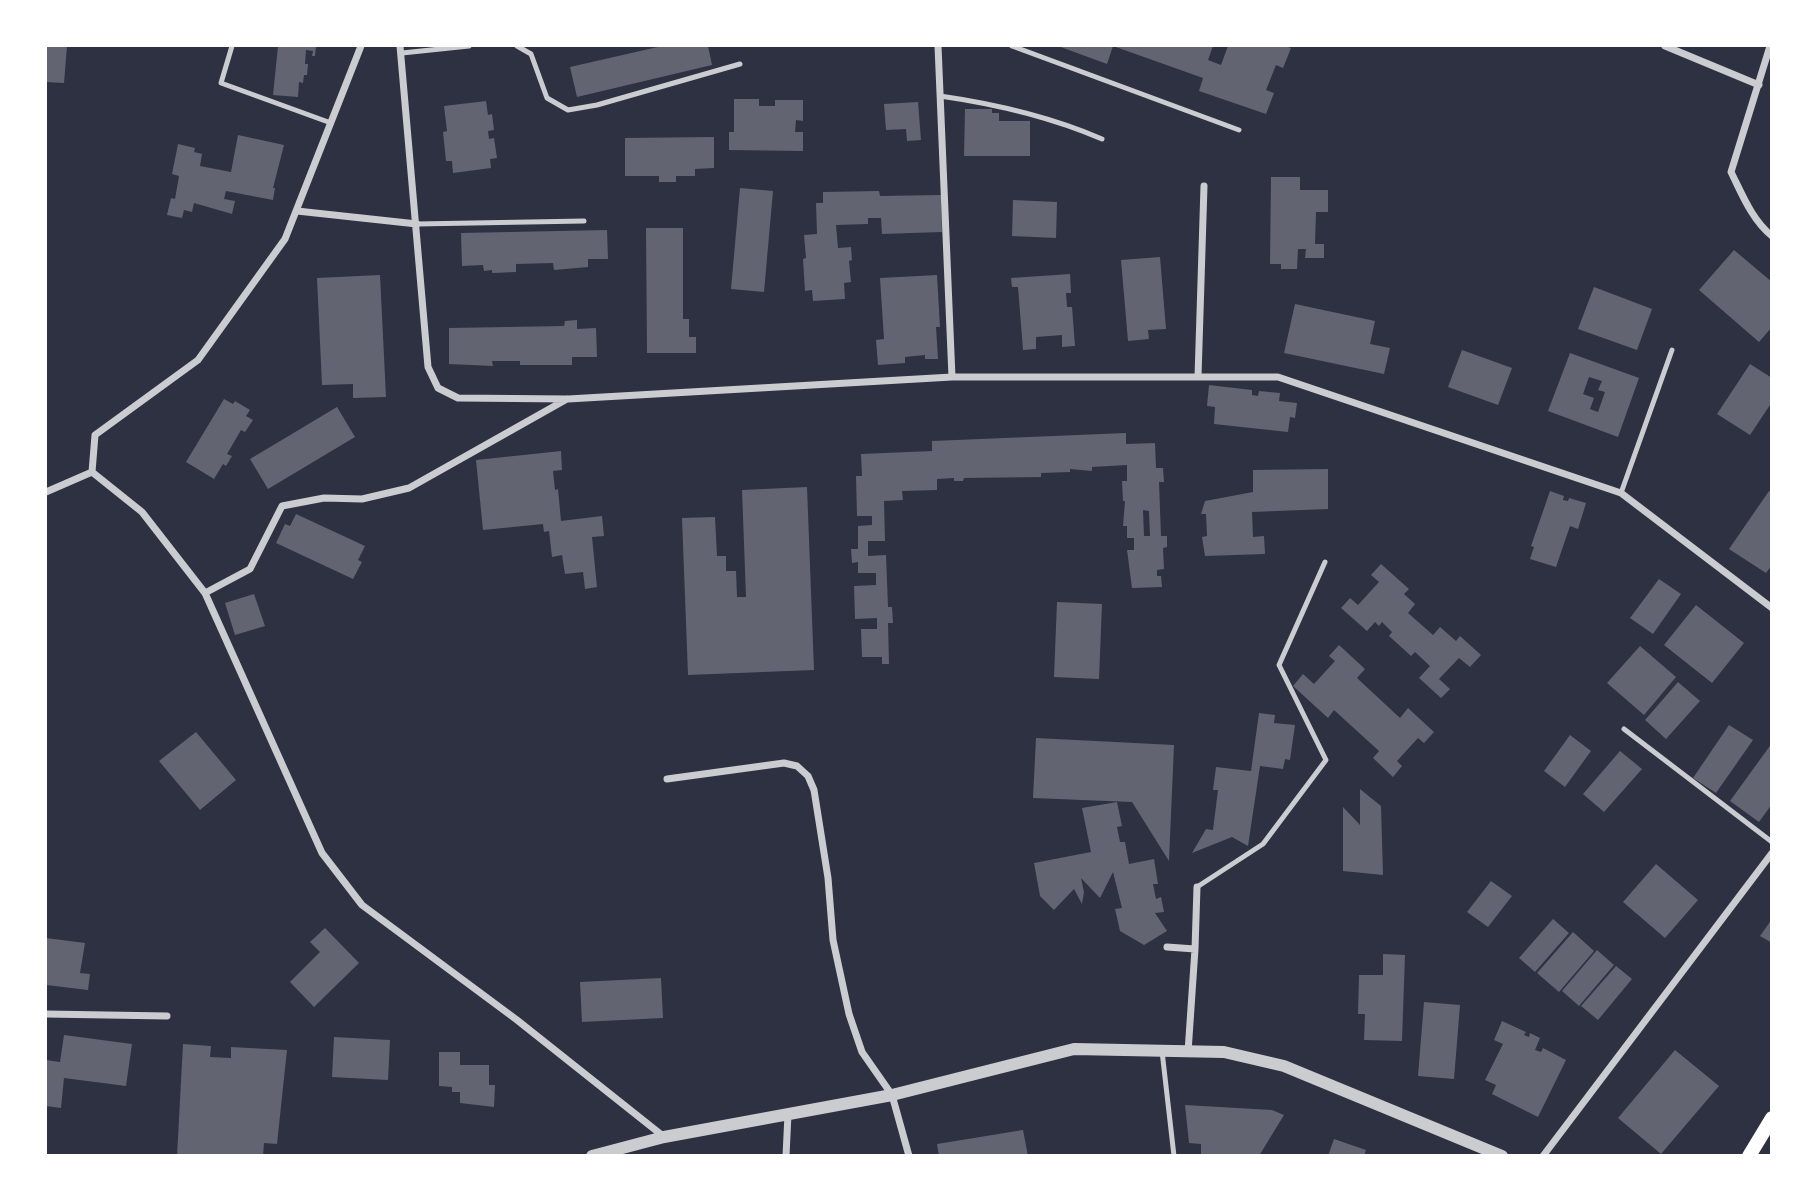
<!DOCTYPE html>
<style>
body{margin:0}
#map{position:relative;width:1817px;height:1201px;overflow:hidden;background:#2d3142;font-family:Lato,sans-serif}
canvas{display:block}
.frame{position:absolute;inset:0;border:47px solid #fff;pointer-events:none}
</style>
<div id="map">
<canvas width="1817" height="1201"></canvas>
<div class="frame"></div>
</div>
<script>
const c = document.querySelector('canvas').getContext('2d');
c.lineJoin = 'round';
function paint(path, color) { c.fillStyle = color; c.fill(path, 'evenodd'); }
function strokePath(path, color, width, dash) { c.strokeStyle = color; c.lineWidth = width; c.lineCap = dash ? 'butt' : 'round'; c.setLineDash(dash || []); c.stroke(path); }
const building = new Path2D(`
 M46,46H67L64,83L46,82Z
 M278,46H316L315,56H312L313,51L306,50L305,64H308L307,75H304L303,83L299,82L298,97L273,95Z
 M662,46H708L712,65L577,97L570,67Z
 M1058,46H1213L1208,60L1221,65L1228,46H1285L1291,48L1283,68L1276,65L1266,90L1274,93L1266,114L1199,91L1203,78L1113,46L1107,64Z
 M734,99H759V106H775V100H803V121L796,120L795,132H803V151L729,150V132H734Z
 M486,101L488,115L492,114L494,130L488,131L489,139L494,138L497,158L490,159L491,168L453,173L452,161H446L443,132L447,131L444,106Z
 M918,102L921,140L907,141L906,129L886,130L884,104Z
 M965,109H992V113H999V121H1030V156H964Z
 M238,135L284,145L273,188H275L273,200L226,191L224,199L235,201L232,214L194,203L192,212L184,210L182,218L167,215L171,198L175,199L179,176L172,174L178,144L195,148L194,152L202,154L200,166L231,172Z
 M714,137V168L695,169V176H676V182H659V176H625V138Z
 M1271,177H1300V190H1328V212H1316L1315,244H1324V258H1305L1306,249H1298L1297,269H1281V264H1270Z
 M740,188L773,191L764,292L731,289Z
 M879,191L880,196L941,195L942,232L882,234L881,218H868V224L836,225L838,248L851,247L852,260L849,261L851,282L844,283L845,299L813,301L812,290L805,291L803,259L806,258L804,235L817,234L816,203H823V192Z
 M1013,200L1057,202L1056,238L1012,236Z
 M646,228H683V319H689V337H696V353H647Z
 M607,230L608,259H588V267L554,270L553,263L516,264V272L492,273V270L484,271L483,265L462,266L461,233Z
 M1734,250L1772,282V327L1759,342L1699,290Z
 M1160,257L1166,329L1148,330L1149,339L1128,341L1121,260Z
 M1070,274L1071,293H1066L1067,307H1072L1075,346L1062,347V335L1036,337V349L1023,350L1018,287H1012L1011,278Z
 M380,275L386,397L353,398V384L322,385L317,278Z
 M937,275L940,327H936L938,359H925V355L905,357V363L878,365L876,340L884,339L880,278Z
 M1594,287L1652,309L1637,350L1578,329Z
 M1295,304L1375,321L1370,344L1390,348L1384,374L1284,353Z
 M577,320V329L596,328L597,357H572V365H520V361H492L493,366L449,364V328L564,326L565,321Z
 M1462,350L1512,368L1498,405L1448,387Z
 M1570,353L1639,378L1618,437L1548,411ZM1589,377L1602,381L1598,390L1605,392L1598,412L1590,409L1594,398L1583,394Z
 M1750,364L1772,378V402L1750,435L1717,414Z
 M1209,385L1252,390V395L1258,396L1259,391L1280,393L1279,401L1297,403L1295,418L1290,417L1288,432L1214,424L1215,407L1207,406Z
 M224,399L233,404L235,401L250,410L246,416L253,420L245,432L241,430L227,454L232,456L226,466L223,464L214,479L186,462Z
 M337,407L355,437L268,489L250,459Z
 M1126,433V444L1155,443L1156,468H1163L1164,482H1159L1161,536H1167V547L1163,548L1164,569L1157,570V576H1161L1162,587L1132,588L1127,550H1134V538H1127V526H1123L1125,501H1123L1122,481H1127V465L1092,467V471L1070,469V472L1041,473V477L964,478L963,481H954V478L937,479V490L902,491L903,500L884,501L885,541H868V556L886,555L888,607H892L893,623H888L889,664H882V657H862L861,629H877V618L855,619L854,586L876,585V573H858V562L852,563L851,549H858V526L872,525V516H857L856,476H862L861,454L932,451V441ZM1143,510L1149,511L1150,536H1144Z
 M561,451L562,470L553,471L555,490L558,489L561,521L602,516L604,536L592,537L597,587L585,589L583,572L565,574L562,555L552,557L549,531L544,532L543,524L483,530L476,460Z
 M1328,469V509L1252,512L1253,537L1264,536L1265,554L1205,556L1202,537L1207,536L1206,514H1201L1205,501L1253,492V470Z
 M807,487L814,670L688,675L682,518L715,517L717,556H726V571H736L737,597H746L742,490Z
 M1550,491L1564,496L1563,500L1568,501L1569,498L1586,503L1578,529L1570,526L1556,567L1530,559L1534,547L1531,546Z
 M1769,491L1772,493V565L1766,573L1729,549Z
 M296,514L365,546L358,560L362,562L353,579L276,543L285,524L290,526Z
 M1381,564L1409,589L1404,594L1415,604L1408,613L1433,635L1440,627L1456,641L1460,636L1481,655L1470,667L1459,658L1439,679L1450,689L1441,698L1419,678L1430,666L1415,652L1411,656L1389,636L1392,632L1382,622L1379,626L1375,622L1367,631L1341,608L1350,598L1358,605L1379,582L1371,575Z
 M1659,579L1681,594L1653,634L1630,618Z
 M254,594L265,626L235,635L225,603Z
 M1057,602L1102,604L1099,679L1054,677Z
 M1696,605L1744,643L1712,683L1664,645Z
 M1339,645L1365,669L1357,678L1400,718L1408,708L1434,732L1424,743L1418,738L1397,761L1402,766L1393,777L1373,758L1379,751L1334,710L1328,718L1293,686L1303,674L1314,684L1335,661L1329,656Z
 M1640,646L1676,677L1644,715L1607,683Z
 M1678,682L1700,701L1666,739L1645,720Z
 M1259,713L1275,715L1274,723L1295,725L1290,760L1285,759L1283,769L1260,766L1248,846L1232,837L1192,853L1206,829L1213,830L1218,790H1213L1216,767L1251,771Z
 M1729,725L1753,740L1716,793L1693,778Z
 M196,732L236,780L200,810L159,761Z
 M1570,735L1591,751L1565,787L1544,771Z
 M1036,738L1174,745L1169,861L1132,802L1033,798Z
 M1772,743V804L1759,822L1730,801Z
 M1620,751L1642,769L1604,812L1583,794Z
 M1360,789L1381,806L1383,875L1343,871V807L1360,825Z
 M1117,802L1122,826L1117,827L1120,842H1125L1129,864L1154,859L1158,884H1153L1156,899L1161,897L1164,912L1155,913L1167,931L1144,945L1120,931L1115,909L1122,908L1113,872L1100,898L1081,878L1084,892L1082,904L1074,889L1054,910L1040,896L1034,863L1091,852L1082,808Z
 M1656,864L1698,900L1665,938L1623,902Z
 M1491,881L1512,896L1488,927L1467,912Z
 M1553,919L1569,933L1535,972L1519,958Z
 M1772,919V943L1760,936Z
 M325,928L359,963L314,1007L290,982L320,952L310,942Z
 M1573,932L1594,951L1559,992L1537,973Z
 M46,938L85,943L80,973L90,974L88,990L46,985Z
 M1597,950L1614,965L1579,1006L1562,991Z
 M1383,954L1405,955L1402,1041L1364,1040L1365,1014H1358L1359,975H1383Z
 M1616,966L1632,979L1598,1020L1581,1006Z
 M661,978L663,1018L582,1022L580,982Z
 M1424,1002L1460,1005L1454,1079L1418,1076Z
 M1502,1021L1526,1032L1524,1035L1529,1037L1530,1033L1540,1038L1535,1050L1541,1052L1543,1048L1566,1060L1538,1117L1492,1094L1496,1085L1485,1080L1503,1044L1494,1040Z
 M64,1035L132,1044L126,1086L64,1078L61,1108L46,1106V1060L60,1062Z
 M334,1037L390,1040L388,1080L332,1077Z
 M183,1044L211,1046L210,1057L231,1058V1047L287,1050L277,1144L264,1143L263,1156H177Z
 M1675,1050L1719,1086L1661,1154L1618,1118Z
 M439,1052H460V1065H489V1085H495L494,1107L460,1103V1092H452V1087L439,1086Z
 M1185,1105L1272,1110L1284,1115L1259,1156H1201V1144L1189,1143Z
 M1023,1130L1028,1156H939L937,1144Z
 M1334,1139L1366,1150L1364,1156H1328Z`);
const service = new Path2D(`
 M232,46L221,83L331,123
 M517,46L531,54L547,98L568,110L597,105L740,64
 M1012,46L1239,130
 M402,53L469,46
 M940,96C996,104 1051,117 1102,139
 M417,224L584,221
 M1621,493L1672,350
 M1624,729L1772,842
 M1197,887L1263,844L1326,760L1279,665L1325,562
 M1162,1051L1174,1156`);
const minor = new Path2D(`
 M361,46L285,239L198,360L95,435L92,472L142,512L205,593L322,853L362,905L517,1020L663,1136
 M400,46L428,367L438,388L458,398L568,399L952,377H1278L1621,493L1772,608
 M938,46L952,377
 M1665,46L1759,85
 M1770,46L1731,172C1742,194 1752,220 1772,236
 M297,211L417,224
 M1198,377L1204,186
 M46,492L92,472
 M205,593L250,569L282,506L324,498L362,499L409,488L567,399
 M667,779L784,763L797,766L808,776L814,790L828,878L833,940L849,1014L862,1052L892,1095L909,1156
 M1167,947L1195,949L1197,887
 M46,1014L167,1016
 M1188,1052L1195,949
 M786,1156L788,1114
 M1543,1156L1772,853`);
const tertiary = new Path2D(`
 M592,1156L664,1137L892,1095L1074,1049L1224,1052L1284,1066L1502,1156`);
const secondary = new Path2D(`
 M1749,1156L1772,1118`);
paint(building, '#626471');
strokePath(service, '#caccd0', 5);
strokePath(minor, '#caccd0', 7);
strokePath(tertiary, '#caccd0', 12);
strokePath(secondary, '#fff', 14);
</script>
